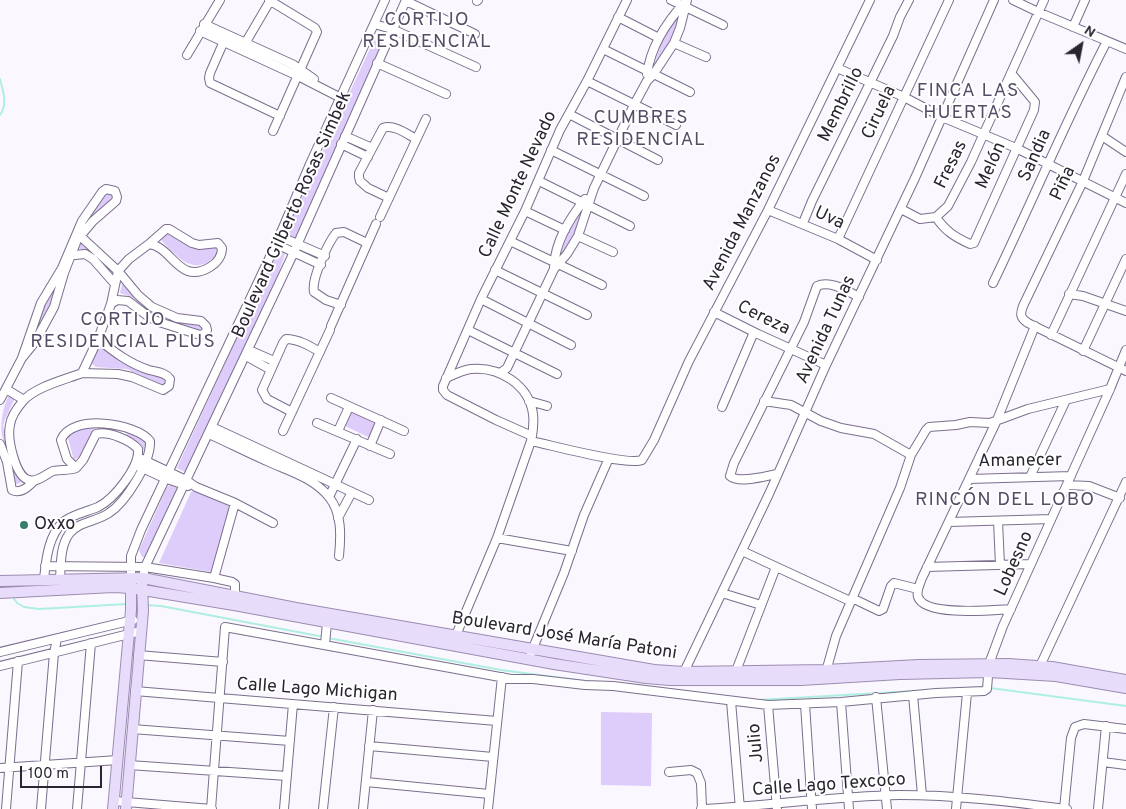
<!DOCTYPE html>
<meta charset="utf-8">
<style>
body{margin:0}
#map{position:relative;width:1126px;height:809px;overflow:hidden;background:#faf7fe;font-family:Overpass,sans-serif}
canvas{display:block}
.north{position:absolute;left:1056px;top:20px;width:50px;height:50px;-webkit-text-stroke:4px #fff;paint-order:stroke;rotate:33deg;font-size:14px;font-weight:700;line-height:20px;text-align:center;color:#2a2531}
.north::after{content:'';display:block;margin:auto;width:18px;height:22px;background:#2a2531;clip-path:polygon(50% 0,100% 100%,50% 72%,0 100%)}
.scale{position:absolute;left:20px;top:766px;width:82px;height:22px;box-sizing:border-box;border:2px solid #2a2531;border-top:0;padding-left:6px;font-size:15px;line-height:18px;white-space:nowrap;color:#2a2531;-webkit-text-stroke:4px #fff;paint-order:stroke}
</style>
<div id="map">
<canvas width="1126" height="809"></canvas>
<div class="north">N</div>
<div class="scale">100 m</div>
</div>
<script>
const c = document.querySelector('canvas').getContext('2d');
c.lineJoin = 'round';
function paint(path, color) { c.fillStyle = color; c.fill(path, 'evenodd'); }
function strokePath(path, color, width, dash) { c.strokeStyle = color; c.lineWidth = width; c.lineCap = dash ? 'butt' : 'round'; c.setLineDash(dash || []); c.stroke(path); }
function drawText(font, color, halo, rows, align = 'center') {
  c.font = font + ' Overpass,sans-serif'; c.lineWidth = 4; c.setLineDash([]); c.textBaseline = 'middle'; c.strokeStyle = halo; c.fillStyle = color; for (const [text, x, y, turn = 0] of rows) {
    c.save(); c.translate(x, y); c.rotate((+turn || 0) * Math.PI / 180); c.textAlign = isNaN(turn) ? turn : align; if (halo) c.strokeText(text, 0, 0); c.fillText(text, 0, 0); c.restore();
  }
}
const green = new Path2D(`
 M682,9C676,36 669,47 653,70C661,43 664,31 682,9Z
 M374,40L383,44L295,239L284,234Z
 M106,192H112L115,196L112,201L97,213L80,233L85,222Z
 M586,203L581,224L559,260C564,234 570,223 586,203Z
 M169,229L184,240L219,246L220,251C195,281 178,257 159,238Z
 M83,239L114,271L111,274L92,253L78,248Z
 M277,251L285,254L279,272L187,473L177,468Z
 M58,280L51,303L27,345L38,313Z
 M122,284L146,305L198,322L205,328L204,333L159,317L143,307L132,297L120,293Z
 M101,344L166,377L170,383L164,386L127,369L96,367L90,362Z
 M9,395L15,398L6,417L3,426L21,483L16,484L2,435C0,422 3,407 9,395Z
 M351,409L377,421L370,438L343,425Z
 M93,424L119,428L117,431L103,426L95,428L79,457L74,460L67,435Z
 M128,432L145,440L149,445L144,452C143,442 134,440 126,435Z
 M170,485L176,487L178,491L148,554L145,557H142L139,550L167,487Z
 M192,490L231,507L211,572L159,563Z
 M601,712L652,713L651,786L601,785Z`);
const stream = new Path2D(`
 M0,79C3,91 8,104 0,115
 M13,597L17,603L24,607L39,609L127,604
 M146,605L161,606L324,637
 M328,638L501,670L592,682
 M990,688L1126,706
 M758,700L986,687`);
const minor = new Path2D(`
 M269,0L315,28L317,32L273,131
 M671,0L723,25
 M1013,0L1038,12L1126,49
 M406,1L475,34
 M477,1L478,0
 M618,17L659,38
 M204,24L294,65L314,79
 M374,24L392,29L476,67
 M1073,27L1085,0
 M200,31L298,76L341,98
 M224,41L210,73L209,78L210,83L280,116
 M674,43L706,57
 M243,47L270,1
 M603,49L690,92
 M187,55L220,0
 M377,63L446,94
 M837,68L904,97L942,117L1016,148L1126,203
 M647,74C651,45 667,21 687,0
 M1126,77L1083,181L1023,306C1020,314 1020,318 1028,323L1126,371
 M587,81L676,125
 M569,114L658,160
 M345,136L372,148
 M1102,136L1126,152
 M341,144L368,157
 M551,150L644,196
 M539,181L630,226
 M389,198L368,188L360,181L359,177V173L383,128C394,124 407,134 416,139
 M901,209L920,219L936,217C945,231 955,237 970,244L974,243L1034,110L1035,102L1011,73
 M768,210L838,239L877,260
 M525,211L565,230
 M380,217L426,119
 M936,217L948,206L971,162L1044,0
 M803,223L812,201L893,36L900,17L909,0
 M78,234L118,271L138,295L152,307L177,318L201,321L206,326L207,330L204,334L200,335L159,322L149,317L128,301L117,300L111,304
 M279,236L325,256
 M578,236L613,252
 M838,239L949,0
 M510,241L602,285
 M276,244L321,265
 M72,249L75,255L85,254L93,259L115,284
 M554,267C555,241 570,218 585,199
 M495,270L587,315
 M993,283C1032,202 1066,120 1107,41
 M1069,294L1083,296L1126,311
 M481,299L571,345
 M341,305L326,300L314,292C311,279 328,243 336,233L344,232L367,243
 M714,312L758,334L826,365
 M331,326L376,224
 M468,330L557,374
 M1051,335L1126,174
 M249,350L274,361
 M1083,351L1126,259
 M246,356L271,370
 M82,373L118,374L132,377L163,390L169,386L170,379C165,372 156,372 149,370C130,364 114,352 98,339
 M500,373L507,368L554,269L567,254L578,236L594,188L634,105L647,81L653,75L674,43L680,28L687,0
 M446,378C453,375 462,370 471,369C499,366 529,385 533,414C534,423 533,432 531,441L497,538L454,640
 M6,389L24,400
 M331,398L404,431
 M0,400L22,358L41,303L62,268L82,221L102,192L106,189L115,191L117,197L116,201L93,221L77,240L64,273L54,307L35,342L22,358
 M529,401L547,406
 M764,401L791,405L821,421L841,428L874,434L911,455L900,488L836,636L825,675
 M722,407L754,332
 M292,412L267,399L262,390L283,343L286,339C298,339 310,346 320,352
 M317,423L390,454
 M212,427L369,500
 M283,431L330,330
 M338,431L349,407
 M209,434C229,443 248,453 269,462C289,471 314,478 329,497C342,513 341,536 339,556
 M532,436L496,420L447,395L443,390V386L481,299L525,211L560,130L587,81L627,0
 M531,441C551,445 627,466 642,460L654,440L689,361L768,210L870,0
 M0,444L7,462L12,490C21,494 28,487 34,481
 M370,446L381,420
 M911,455L926,430L929,427L956,425L970,422L990,423L1028,409L1110,389
 M142,459L186,480L196,487L235,503L273,523
 M138,466L164,478L188,486
 M777,474C766,476 739,484 730,476L734,463L804,322L817,286C831,280 847,291 859,297
 M1030,477L1066,400
 M969,479L1071,476
 M1067,485L1089,486L1120,498
 M329,497L357,439
 M338,518L352,492
 M998,521L1000,565
 M949,522L1051,519
 M497,538L572,551
 M742,551L850,601
 M45,566L145,567L214,578L232,582L235,584V601
 M927,567L1031,564
 M131,577V556L141,530L276,244L310,164L385,0
 M143,578L145,567L294,252L406,0
 M214,578L235,503
 M44,579C46,561 48,536 63,522C73,514 86,512 98,507C114,499 140,467 138,449C130,440 109,431 96,434L83,460L76,468C69,471 61,469 53,471C46,474 37,483 29,480C15,477 7,438 10,425C11,417 17,408 23,401C35,387 64,380 82,373L98,339L111,304L118,271L129,259L149,244L166,229H169L192,243L199,245L218,243L222,248C222,256 217,263 210,267C179,286 172,246 149,244
 M60,579C61,564 60,547 69,534C79,521 96,522 109,513C126,502 151,462 150,441C136,423 71,413 61,440L67,459L76,468
 M722,593L761,605
 M852,598L879,611L883,609L891,586L894,583L918,589
 M1011,609C993,610 925,617 918,597C916,591 920,584 922,578L997,420L1035,326
 M325,644L327,623
 M0,652L133,620
 M531,653L564,573L584,515L609,458
 M138,655L223,662
 M0,666L141,631
 M1040,666L1126,482
 M736,671L776,567
 M684,672L769,494L826,365L915,178L994,0
 M135,691L497,721
 M913,695L922,795
 M876,697L887,809
 M731,701L740,809
 M841,702L849,809
 M805,704L812,809
 M768,705L777,809
 M132,729L290,741
 M369,746L493,757
 M1103,762L1126,765
 M129,765L287,776
 M0,768L118,760
 M669,772L691,770L697,773L701,783L702,809
 M366,782L489,794
 M114,801L212,809
 M6,809L18,661
 M41,809L54,653L57,639
 M77,809L91,643
 M211,809L225,627L511,679H533L585,685L613,686L768,705L841,702L936,693L984,691L987,689L989,664L1003,626L1110,389L1126,350
 M284,809L293,704
 M323,809L334,707
 M363,809L373,710
 M488,809L502,677
 M701,809C767,806 833,796 900,795C956,795 1012,802 1067,809
 M956,809L967,693
 M1064,809L1071,738L1075,727L1084,724L1126,729
 M1098,809L1106,726`);
const major = new Path2D(`
 M0,581L143,578L296,608L654,670L684,672L825,670L919,665L1008,664L1052,667L1126,680
 M0,593L113,587L131,588L234,605L554,664L646,678L670,680H801L900,674L989,672L1056,676L1126,688
 M113,809L131,610V583
 M126,809L143,611L142,583`);
const markers = [
 [24,525,5,"#397d71"]
];
const streetNames = [
 ["Membrillo",842,105,-64],
 ["Ciruela",880,113,-65],
 ["Sandia",1036,156,-66],
 ["Fresas",952,165,-64],
 ["Melón",992,166,-66],
 ["Piña",1064,184,-65],
 ["Calle Monte Nevado",519,185,-65],
 ["Boulevard Gilberto Rosas Simbek",293,215,-66],
 ["Uva",829,219,25],
 ["Avenida Manzanos",743,223,-63],
 ["Cereza",763,319,26],
 ["Avenida Tunas",827,330,-65],
 ["Amanecer",1020,462,-1],
 ["Lobesno",1015,564,-66],
 ["Boulevard José María Patoni",564,637,9],
 ["Calle Lago Michigan",317,691,4],
 ["Julio",757,743,-95],
 ["Calle Lago Texcoco",829,786,-4]
];
const poiNames = [
 ["Oxxo",34,525]
];
const neighbourhoodNames = [
 ["CORTIJO",427,21],
 ["RESIDENCIAL",427,43],
 ["FINCA LAS",968,92],
 ["HUERTAS",968,114],
 ["CUMBRES",641,119],
 ["RESIDENCIAL",641,141],
 ["CORTIJO",123,321],
 ["RESIDENCIAL PLUS",123,343],
 ["RINCÓN DEL LOBO",1005,501]
];
paint(green, '#deccfa');
strokePath(stream, '#aeefe1', 2);
strokePath(minor, '#7b6f8d', 10);
strokePath(major, '#9c8cb2', 12);
strokePath(minor, '#fff', 8);
strokePath(major, '#e8dcfb', 10);
for (const [x, y, r, color] of markers) { const dot = new Path2D(); dot.arc(x, y, r, 0, 2 * Math.PI); c.fillStyle = color; c.fill(dot); strokePath(dot, '#fff', 2); }
drawText('18px', '#2a2531', '#fff', streetNames);
drawText('18px', '#2a2531', '#fff', poiNames, 'left');
c.letterSpacing = '1px';
drawText('19px', '#574c68', '#fff', neighbourhoodNames);
c.letterSpacing = '0px';
</script>
